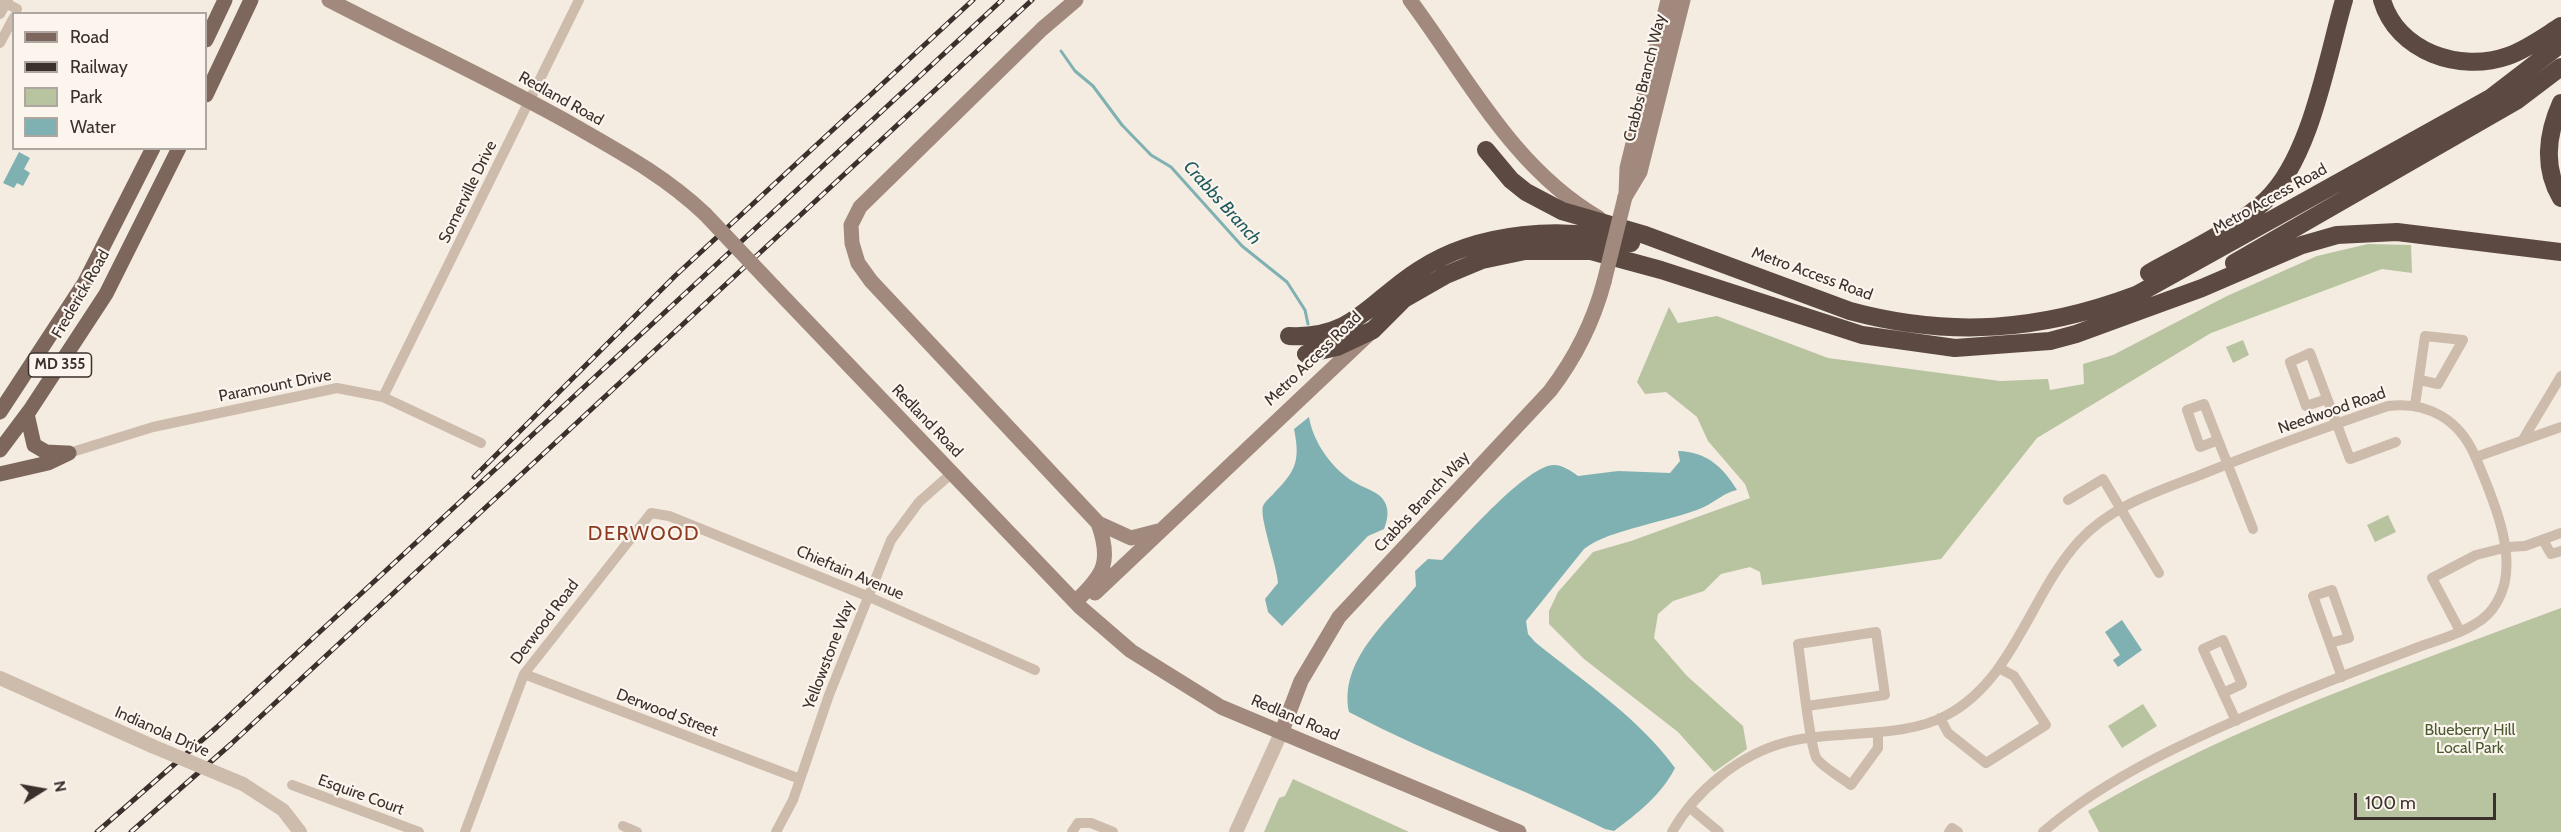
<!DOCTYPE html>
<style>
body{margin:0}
#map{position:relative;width:2561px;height:832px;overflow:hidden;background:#f4ebe1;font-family:Cabin,sans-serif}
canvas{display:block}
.legend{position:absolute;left:12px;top:12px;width:195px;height:138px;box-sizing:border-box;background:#fbf5ee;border:2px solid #aea6a0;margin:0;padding:8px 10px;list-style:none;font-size:18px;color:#3b302b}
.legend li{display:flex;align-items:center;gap:12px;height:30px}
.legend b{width:30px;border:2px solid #aea6a0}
.north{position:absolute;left:12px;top:760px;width:60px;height:60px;-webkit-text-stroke:4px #fbf5ee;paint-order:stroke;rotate:79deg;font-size:16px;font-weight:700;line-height:24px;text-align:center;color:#3b302b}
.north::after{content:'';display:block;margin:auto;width:21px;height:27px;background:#3b302b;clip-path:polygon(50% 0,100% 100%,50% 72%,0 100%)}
.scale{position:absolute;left:2354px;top:793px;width:142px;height:27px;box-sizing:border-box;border:3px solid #3b302b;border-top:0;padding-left:8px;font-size:18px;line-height:21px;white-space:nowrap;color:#3b302b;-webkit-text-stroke:4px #fbf5ee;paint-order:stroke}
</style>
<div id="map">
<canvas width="2561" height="832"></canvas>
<ul class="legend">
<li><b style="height:8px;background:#7d675c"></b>Road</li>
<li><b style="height:8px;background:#3b302b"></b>Railway</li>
<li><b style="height:16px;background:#b8c4a0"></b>Park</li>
<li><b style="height:16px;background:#7fb0b2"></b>Water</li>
</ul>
<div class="north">N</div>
<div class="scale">100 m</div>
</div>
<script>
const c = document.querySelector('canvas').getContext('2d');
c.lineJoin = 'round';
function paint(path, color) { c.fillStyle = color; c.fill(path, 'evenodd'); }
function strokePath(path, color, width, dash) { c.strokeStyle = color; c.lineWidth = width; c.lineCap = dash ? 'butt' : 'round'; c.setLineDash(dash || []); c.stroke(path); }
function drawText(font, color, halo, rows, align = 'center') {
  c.font = font + ' Cabin,sans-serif'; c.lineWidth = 4.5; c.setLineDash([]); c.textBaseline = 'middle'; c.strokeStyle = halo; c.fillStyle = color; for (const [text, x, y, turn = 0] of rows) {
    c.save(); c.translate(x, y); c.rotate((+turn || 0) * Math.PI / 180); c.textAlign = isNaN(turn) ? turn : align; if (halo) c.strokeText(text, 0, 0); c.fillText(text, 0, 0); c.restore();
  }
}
const green = new Path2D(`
 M2368,244L2411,245L2412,273L2382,269L2211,333L2037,438L1941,559L1762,585L1760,572L1750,567L1721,574L1704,591L1673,601L1658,614L1654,638L1687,676L1743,726L1747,749L1714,772L1678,732L1584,659L1549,624V611L1558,592L1593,552L1631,541L1750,498L1745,484L1708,441L1697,417L1666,392L1645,394L1637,382L1669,307L1678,323L1717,316L1828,358L2000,381L2048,379L2050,390L2084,384L2083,364L2113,355L2227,296L2317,256Z
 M2243,340L2249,355L2233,363L2226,347Z
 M2388,515L2396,532L2375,542L2367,525Z
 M2561,608V832H2099L2088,811C2238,722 2399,669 2561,608Z
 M2143,704L2157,726L2122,748L2108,726Z
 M1293,779L1409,832H1264L1279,798L1285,796Z`);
const water = new Path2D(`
 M19,152L30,158L24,169L30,173L23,186L17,183L14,188L3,183Z
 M1309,417C1313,442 1332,469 1354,482C1362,487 1376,491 1382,498C1390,508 1388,518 1384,529L1368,536L1282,626L1268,612L1265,599L1278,583C1277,565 1259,517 1263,506C1265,501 1272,496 1275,492C1297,470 1300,459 1294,429Z
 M1678,451C1707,452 1723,467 1737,490C1724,493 1716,501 1704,507C1670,522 1609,529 1584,549L1526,621L1528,634L1535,642C1584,682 1638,717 1675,768C1662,794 1637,814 1614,831L1605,829C1521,787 1432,756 1349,712C1339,661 1386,623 1416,586L1415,571L1428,559L1442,560C1463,539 1527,465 1554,465C1563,465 1571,471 1578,476L1618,471L1670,473L1680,461Z
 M2122,620L2142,650L2118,667L2113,660L2120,655L2105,632Z`);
const stream = new Path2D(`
 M1061,51L1075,71L1093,86L1122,125L1151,155L1171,167L1242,246L1287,282L1305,310L1308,324`);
const minor = new Path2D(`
 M0,0L17,9
 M0,14L8,0
 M0,43L14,17
 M383,397L579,0
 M2327,399L2306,406L2290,362L2310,353L2350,459L2396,442
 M2415,405L2425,336L2463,340L2438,384L2420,380
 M2218,440L2200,447L2187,410L2204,404L2253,529
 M2522,441L2561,376
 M69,453L153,427L337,388L383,397L481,443
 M2476,457L2561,427
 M2068,500L2103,479L2159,573
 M2543,540L2551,554L2561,551
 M2460,631L2432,578L2476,555L2508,547L2525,546L2561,533
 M2330,643L2349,638L2332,590L2313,596L2342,677
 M524,674L800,779
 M2223,693L2242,684L2223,640L2203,649C2214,673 2225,697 2236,721
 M1807,706L1885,695L1876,632L1798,644C1801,661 1810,750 1817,759C1825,769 1841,777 1851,785L1878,748V732
 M1940,718L1948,733L1986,763L2046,725L2014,676L1999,668
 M292,785L419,832
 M1689,807L1719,832
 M623,826L637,832
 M465,832L524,674L651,513L669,516L867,596L1035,670
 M776,832L793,800L829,695L891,540L919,502L952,473
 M1072,832L1078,823H1091L1113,832
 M1672,832C1696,790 1740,754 1787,742C1809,736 1832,736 1854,734C1884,732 1920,730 1947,715C2014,679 2030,595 2079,541C2113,504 2160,491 2205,473C2265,449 2326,427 2388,406C2427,401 2459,419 2475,456C2492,496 2522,562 2497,602C2492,611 2484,619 2475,624C2458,635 2435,641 2416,648C2370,666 2322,683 2276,703C2196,737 2109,775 2043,832
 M1949,832L1952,828L1958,832`);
const tertiary = new Path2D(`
 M0,678L152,746
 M243,784L283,810L300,832
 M1236,832L1282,731`);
const secondary = new Path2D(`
 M329,0C410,42 493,80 573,125C620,152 665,176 705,214
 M1410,0C1468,78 1513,168 1599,218
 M1626,194L1627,168L1668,0
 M1625,197L1640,172L1683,0
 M774,287L1080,607L1131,651L1221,707L1519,832
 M1098,523L1131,538L1158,531
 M1095,593L1370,333
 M1075,602C1104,575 1112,562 1098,523L871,281L858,263L852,243L851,225L860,207L1042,29L1076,0
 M1282,731L1301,681L1339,617L1550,391C1576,357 1593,323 1604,282`);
const primary = new Path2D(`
 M206,40L225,0
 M206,95L251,0
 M0,412L85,282L153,148
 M27,414L34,445L46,452L66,453
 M0,450L30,410L106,294L179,148
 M0,474L48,463L69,453`);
const motorway = new Path2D(`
 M2382,0C2397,52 2460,73 2508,56C2526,50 2545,36 2561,26
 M2561,103C2547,134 2543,168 2561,198
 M1486,150L1511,180L1526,192L1562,211L1645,235L1850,311C1950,338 2040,331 2136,295L2492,97L2561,44
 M2234,263L2516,101L2561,67
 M2149,273C2188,251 2233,231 2266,200C2311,158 2327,58 2344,0
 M1289,336C1354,339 1370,301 1419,270C1479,231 1564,225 1631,243
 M1306,354L1337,347L1373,330L1404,299L1446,275L1482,260L1525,251H1591L1661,270L1862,335L1955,348L2050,341L2076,334L2202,288L2302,245L2337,235L2397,232L2561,252`);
const rail = new Path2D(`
 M474,477L675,276L973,0
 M97,832L217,727L1002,0
 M131,832L231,744L1032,0`);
const tertiaryBridge = new Path2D(`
 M152,746L243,784`);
const secondaryBridge = new Path2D(`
 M705,214L774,287
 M1604,282L1625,197`);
const shields = [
 [60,365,63]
];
const shieldNames = [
 ["MD 355",60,365]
];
const streetNames = [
 ["Crabbs Branch Way",1645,78,-76],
 ["Redland Road",561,99,29],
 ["Somerville Drive",468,192,-64],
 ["Metro Access Road",2270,199,-29],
 ["Metro Access Road",1812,274,20],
 ["Frederick Road",81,294,-60],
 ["Metro Access Road",1313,359,-44],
 ["Paramount Drive",275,386,-11],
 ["Needwood Road",2332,411,-19],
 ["Redland Road",927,421,46],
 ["Crabbs Branch Way",1422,502,-47],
 ["Chieftain Avenue",850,573,23],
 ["Derwood Road",545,622,-53],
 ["Yellowstone Way",829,655,-69],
 ["Derwood Street",667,713,21],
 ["Redland Road",1295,718,23],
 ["Indianola Drive",162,732,24],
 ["Esquire Court",361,795,20]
];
const parkNames = [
 ["Blueberry Hill",2470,730],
 ["Local Park",2470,748]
];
const waterNames = [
 ["Crabbs Branch",1222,203,48]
];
const quarterNames = [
 ["DERWOOD",644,534]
];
paint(green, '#b8c4a0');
paint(water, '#7fb0b2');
strokePath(stream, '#7fb0b2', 3);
strokePath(minor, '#cdbbac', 10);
strokePath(tertiary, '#cdbbac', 14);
strokePath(secondary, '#a18a7d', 15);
strokePath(primary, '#7d675c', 15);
strokePath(motorway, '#5c4a42', 18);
strokePath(rail, '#3b302b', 5);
strokePath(rail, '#fbf5ee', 3, [9]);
strokePath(tertiaryBridge, '#cdbbac', 14);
strokePath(secondaryBridge, '#a18a7d', 15);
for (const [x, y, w] of shields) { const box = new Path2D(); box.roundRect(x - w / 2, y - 12, w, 24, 4.5); c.fillStyle = '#fbf5ee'; c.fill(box); strokePath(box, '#3b302b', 1.5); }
drawText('bold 15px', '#3b302b', null, shieldNames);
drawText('16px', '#3b302b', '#fbf5ee', streetNames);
drawText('16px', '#4a5a2e', '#fbf5ee', parkNames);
drawText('italic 18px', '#1f5a5e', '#fbf5ee', waterNames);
c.letterSpacing = '1.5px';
drawText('20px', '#8c3b22', '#fbf5ee', quarterNames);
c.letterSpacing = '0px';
</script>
